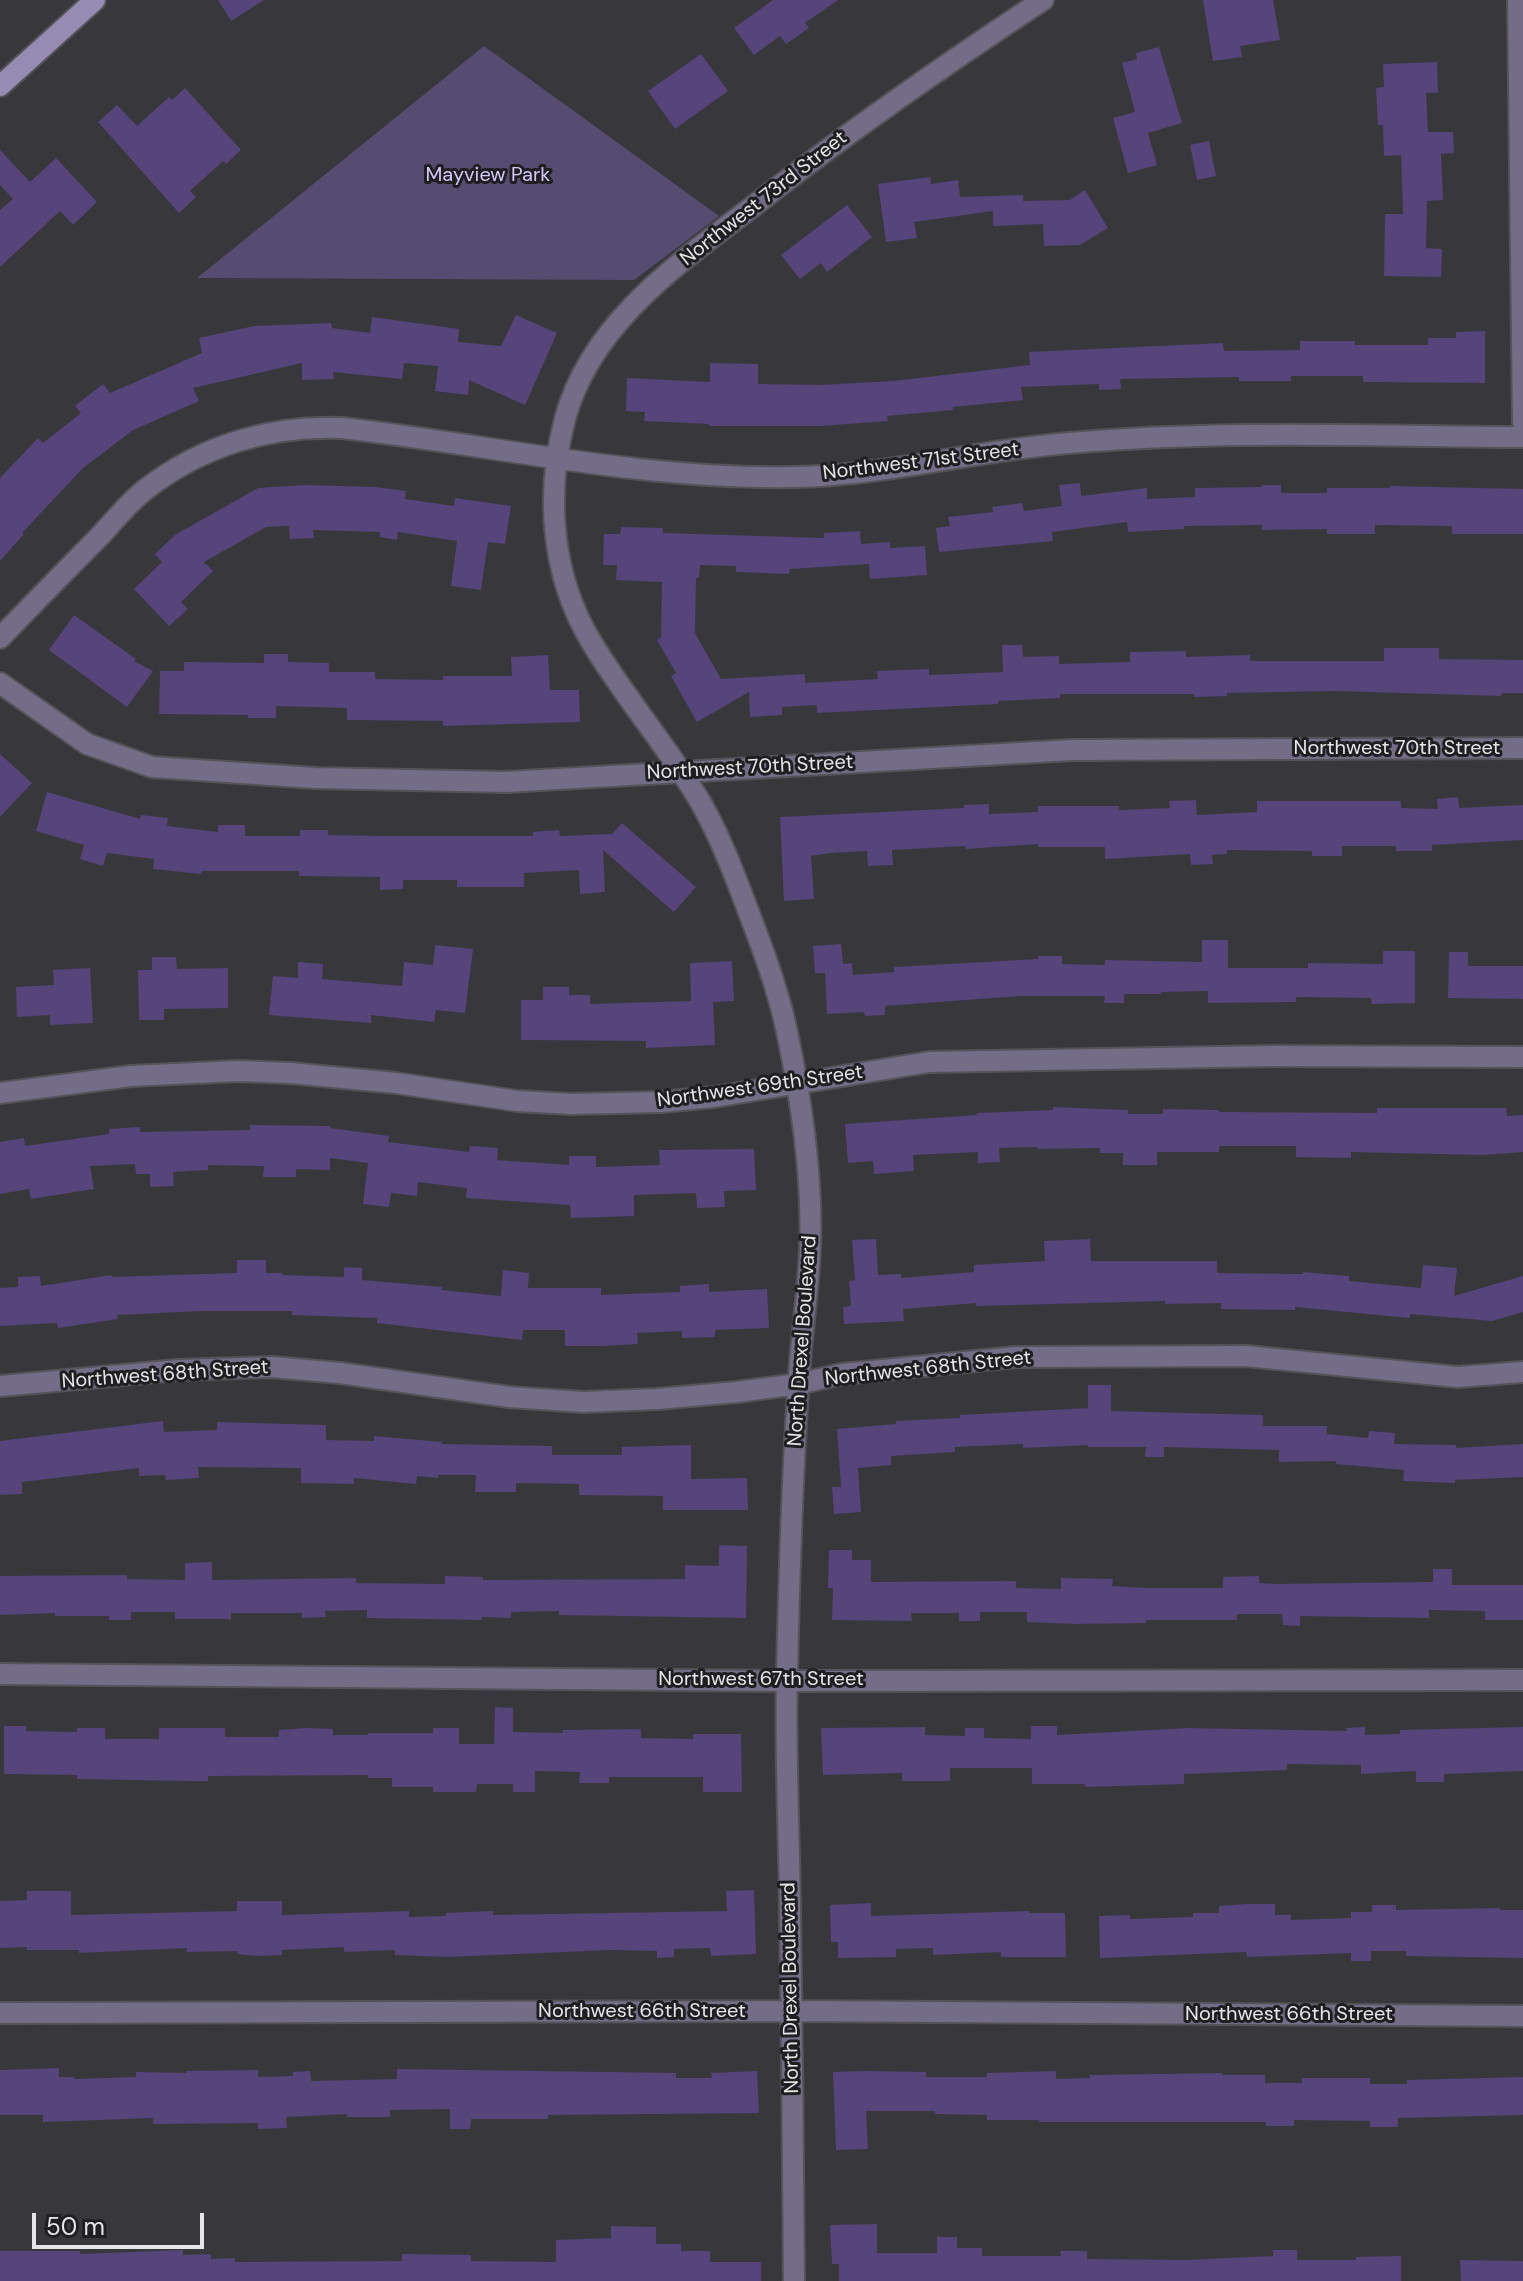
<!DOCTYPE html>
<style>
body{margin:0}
#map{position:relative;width:1523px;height:2281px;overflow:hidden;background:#38373c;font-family:"DM Sans",sans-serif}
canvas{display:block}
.scale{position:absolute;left:32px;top:2213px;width:172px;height:36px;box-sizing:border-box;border:4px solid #e6e5e8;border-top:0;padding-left:10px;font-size:24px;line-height:28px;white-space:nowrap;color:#e6e5e8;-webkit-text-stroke:6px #1f1e21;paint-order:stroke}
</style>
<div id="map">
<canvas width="1523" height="2281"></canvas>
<div class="scale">50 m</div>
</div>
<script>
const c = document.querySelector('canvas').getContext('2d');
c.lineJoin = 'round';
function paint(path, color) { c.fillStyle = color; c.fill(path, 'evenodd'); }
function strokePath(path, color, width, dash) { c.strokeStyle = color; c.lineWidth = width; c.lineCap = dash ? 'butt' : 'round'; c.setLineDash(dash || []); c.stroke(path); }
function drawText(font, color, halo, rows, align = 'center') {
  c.font = font + ' "DM Sans",sans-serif'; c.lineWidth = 6; c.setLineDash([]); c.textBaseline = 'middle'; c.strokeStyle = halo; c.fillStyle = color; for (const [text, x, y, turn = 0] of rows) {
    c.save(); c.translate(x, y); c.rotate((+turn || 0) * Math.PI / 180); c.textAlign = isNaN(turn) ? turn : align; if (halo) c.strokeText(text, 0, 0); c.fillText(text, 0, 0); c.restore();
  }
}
const green = new Path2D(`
 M484,46L719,216L634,280L197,278Z`);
const building = new Path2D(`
 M218,0H264L231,21Z
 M773,0H838L805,23L809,28L786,44L780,36L754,55L734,28Z
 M1203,0H1273L1280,40L1240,46L1242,57L1213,61Z
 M1159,47L1182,123L1148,133L1157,165L1128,173L1113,118L1135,112L1122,63L1137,59L1136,53Z
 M701,54L728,91L675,129L648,91Z
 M1437,62L1438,93H1426L1428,132H1453L1454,153L1441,154L1443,200L1427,201L1426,248L1442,249L1441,277L1384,276L1385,214H1403L1401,155L1384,156L1383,125H1378L1376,88L1384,87L1383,64Z
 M185,88L241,150L226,164L223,161L190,191L196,197L179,213L98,122L117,105L137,126L169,97L172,100Z
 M1209,141L1216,176L1197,180L1190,145Z
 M0,150L30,182L56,158L97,202L73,225L60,211L0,267V210L13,199L0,185Z
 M930,177L931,184L958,180L960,197L1023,195V201L1070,200L1085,190L1108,228L1080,245L1044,246L1043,224L993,226V211L914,222L917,238L886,242L878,184Z
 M847,205L872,237L827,272L821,263L800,279L781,255Z
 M516,315L557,333L525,405L469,380L468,395L435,391L438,366L404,363L402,379L333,372L334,379L302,380V363L193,388L199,401L133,430L82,469L22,533L24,534L0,561V478L38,438L43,443L81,413L75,406L103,384L110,393L202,353L199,338L254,326L331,323L332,328L370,333L372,317L459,329L458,342L501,346Z
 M1485,331V383L1363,382V376H1291V381H1239V377L1120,379L1121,389L1099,390V384L1021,387L1023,400L953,407V410L887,416L888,421L821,426H709V424L644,421L645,412L626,411L627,378L710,382V363L758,364V384L820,385L893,381L1030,365L1029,352L1223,343L1224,351L1300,350V341H1355V345H1428V338H1456V332Z
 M1080,483L1081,496L1147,488V499L1195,497V488L1262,487V485H1281V493H1327V488H1390V486L1523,489V534H1452V526L1375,525V534H1327V529L1262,530V525L1184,526V529L1128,532L1127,522L1052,532L1053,541L939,552L936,528L950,526L948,517L993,512L992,507L1022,503L1024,511L1062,506L1059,485Z
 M305,485L375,487L406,491L405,499L454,506L455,498L511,506L505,544L488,542L481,590L451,586L457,541L398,532L397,540L380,537V532L313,530L314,538L290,539L289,526L266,527L204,562L213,571L181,602L188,609L169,626L134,589L162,562L155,554L175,535L258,488Z
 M621,527L663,528V533L824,538V533L860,531L861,544L890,542V548L925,546L927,575L870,579L869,564L790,569L789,574L736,572V566L700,565L699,578H696L695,633L721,679L805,674V683L878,679L877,671L929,669V675L1003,672L1002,645H1022L1023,657L1059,656V664L1130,662V652L1186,651V657L1250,655V661H1384V648H1439V659L1523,660V693H1502L1501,696L1335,691L1227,693V696L1194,697V694H1060V698L998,701V704L817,713V705L782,707V715L750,717L749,692L697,722L671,676L676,673L657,640L661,637L662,582L616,580L617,565H603L604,534H620Z
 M74,615L136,659L134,661L153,671L127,707L49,650Z
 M264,654H288V662L329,663V672H375V679L443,680V676H512L511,657L548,655L550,690H579L580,722L443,726V721L347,720V708L276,706V718H248V715L159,714L160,671H184V662L264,663Z
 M0,754L32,783L0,817Z
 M47,792L140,819L141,815L168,818L167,826L218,832V825H245V836H300V830H328V835L380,836H533V832L559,830L560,836L612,834L622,823L696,887L674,912L603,850L605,892L580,894L579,870L524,873V887H457V880H403V889L380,890V877L299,876V871H202L201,874L153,869L154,859L107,853L103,866L80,859L84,845L36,831Z
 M1458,797L1459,808L1523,805V840L1432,845V851H1396V846H1342V856H1312V851L1227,850V854L1212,855L1213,864L1191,865L1190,854L1105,859V847H1038V844L966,849L965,846L892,850L893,865L868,866L867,851L830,853L811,856L814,899L784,901L780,817L964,808V805L989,804V814L1038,812V806H1119V810L1170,808L1169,801L1196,800L1197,815L1257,812V801H1401V808L1438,809L1437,799Z
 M1202,940H1228V968H1308V963L1383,964V951H1415V1003L1372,1004L1371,998L1296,997V1002L1208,1003V991L1161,992V994H1124V1003H1104L1105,996H1020L885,1006V1015L865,1016L864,1012L827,1014L825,973H815L813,946L841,944L843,964L852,963L853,975L894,972V967L1038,959V956H1062V964L1105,965V960L1202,962Z
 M435,945L473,949L465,1013L436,1010L434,1022L371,1015V1023L269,1015L273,976L298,978V962L323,964L322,979L402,986L404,962L433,965Z
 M1449,952H1468V966H1523V999L1448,998Z
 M152,957H176L177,969L228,968V1008L164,1009V1020H139L138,970H152Z
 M732,961L734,1001L713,1002L715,1045L646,1048V1041L521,1040V1000H543V987H569V995H590V1004L691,1001L690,963Z
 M90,968L93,1023L50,1025V1015L17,1017L16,987L54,985L53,970Z
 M1053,1107L1128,1110V1114H1163V1109L1219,1110V1112L1377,1113V1108H1506L1507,1116L1523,1115V1152L1482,1155L1351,1152V1158L1296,1157V1146H1219V1152H1157V1165H1123V1153H1100V1148L1037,1149V1147L999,1148L1000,1162L978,1163V1152L913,1155L914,1171L874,1174L873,1161L848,1163L845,1124L977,1115V1113L1053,1110Z
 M250,1125L330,1126V1128L389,1136L388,1142L469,1152L470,1146L498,1148L497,1160L569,1165V1156H596V1167L660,1165L659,1150L754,1149L756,1190L724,1191L725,1207L697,1208L696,1193L634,1195V1216L571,1218L570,1205L466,1198L467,1188L418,1182L417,1196L391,1193L389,1207L363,1204L368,1163L330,1158V1170L296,1169V1177H263L264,1166L208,1165V1170L173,1172L174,1186L150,1187V1174H136L135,1164L90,1166L94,1189L31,1199L29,1189L0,1194V1142L24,1138L25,1146L109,1134V1129L140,1127V1132L250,1130Z
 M876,1239L878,1275L901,1274V1278L974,1272V1265L1045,1261L1044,1241L1090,1239L1091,1261H1217V1273L1303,1274V1272L1349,1276V1281L1421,1288L1423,1265L1457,1268L1454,1296L1523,1276V1312L1492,1321L1410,1314V1318L1295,1307V1310L1221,1309V1303L1165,1304V1301L976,1306V1303L903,1309L904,1321L844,1324L843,1307L851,1306L849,1281L855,1280L852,1240Z
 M237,1260H266V1273H282V1275L344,1277V1267L362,1268V1280L442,1287V1290L501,1296L503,1270L529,1273L528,1288H601V1295L680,1292V1286L709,1284V1292L767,1289L769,1328L715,1330V1337L682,1338V1331L637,1333L638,1344L601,1346H565V1330H523L522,1340L377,1323V1318L292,1315V1311H201L117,1315L118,1319L58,1328L57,1323L0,1326V1288L18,1287V1277L40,1276L41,1286L111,1275L112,1277L237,1273Z
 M1088,1385H1111V1411L1263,1415V1426H1327V1434L1368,1438L1369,1431L1395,1433L1394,1444L1456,1445V1448L1523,1444V1477L1455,1480V1483L1403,1481L1404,1470L1336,1464V1461L1279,1462V1450L1164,1447V1457H1145L1146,1447H1088V1445L1023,1448V1444L955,1447V1452L891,1456V1465L858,1468L861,1512L834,1514L832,1487H841L837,1429L896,1424V1421L960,1418V1415L1088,1408Z
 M163,1421L164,1432L217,1430V1422L326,1425V1440L374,1441V1436L442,1442L441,1444L552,1446V1455H622V1447L691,1445V1479L747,1478L748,1510H663V1496L579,1495V1484L516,1483V1492H475L476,1475H438V1478L417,1476L416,1484L354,1478V1484L301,1483V1468L198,1467L199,1478L166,1480L165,1475L139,1476V1468L22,1482V1494L0,1495V1441Z
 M719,1545L747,1546L746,1618L559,1615V1611L511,1612V1618L482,1617V1620L367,1618V1610L325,1611L326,1617L302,1618V1613H231V1619H175V1612H131V1620H109V1616H55V1613L0,1615V1576L127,1575V1579L185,1580V1563L212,1562V1580L356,1578V1583L445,1584V1576L483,1577V1580L685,1579V1565L719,1566Z
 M829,1550H852V1560H871V1582L1016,1581V1588L1061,1589V1578L1113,1579L1112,1586L1146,1588H1223V1577L1259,1576V1583L1275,1584L1433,1582V1569H1452V1585H1523V1620H1485V1611L1429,1610V1618L1300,1616V1626L1283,1625L1282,1614H1237V1620H1146V1623L1075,1624L1027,1622V1612H980V1621H959V1613H911L912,1621L832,1620L833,1588H828Z
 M495,1707L513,1708V1732L563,1733V1730L641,1729V1738L693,1739V1734H741L742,1792H703V1777H609V1783H579L580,1772L535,1771V1792H513V1784H477L476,1792H433V1787H392V1778H368V1775L208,1776V1781H187L77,1779V1775L4,1774V1726H26V1731L77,1732V1728H105V1739H159V1728H225V1737H279V1730L306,1728L333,1729V1735H368V1733H433V1728H459V1744H494Z
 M1031,1726H1057V1735L1189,1728L1347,1731L1346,1728L1365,1727V1735L1400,1734V1730L1523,1727V1771L1444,1774V1782H1416V1771L1361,1774V1765L1287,1764V1770L1184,1774V1784L1085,1787V1784H1032V1768H950V1781H902V1773L823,1775L821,1728L925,1727V1735L965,1736V1728H984V1738L1031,1739Z
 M754,1890L756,1954L711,1956L710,1948L674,1949V1957L657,1958V1951L610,1950L448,1957L395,1955V1950L344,1952V1947L282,1950V1955L256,1956L238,1954L237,1951L187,1952V1948L79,1953V1950H27V1947L0,1948V1901L27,1900V1891H71V1915L237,1911V1901H282V1915L409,1911V1917L446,1916V1913L493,1911V1915L727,1911L726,1891Z
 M871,1903V1916L1029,1911V1913H1065L1066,1957H1001V1952L933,1955V1948L896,1949V1957L838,1958V1942H831L830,1905Z
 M1246,1904H1275V1915H1291V1920L1351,1918V1912H1372V1905H1396V1910L1500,1908V1910H1523V1958L1406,1956V1951H1371V1961H1351V1953L1247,1957L1246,1952L1100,1958L1099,1916L1130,1915V1919L1193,1917V1913H1219V1906Z
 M59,2068V2077H74V2079L136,2077V2072L187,2073V2071L258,2070V2077L293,2076V2072L310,2071L311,2081L397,2079V2069L676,2073V2078H712L711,2073L757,2071L759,2113L548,2115V2119H471L470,2129H450V2109L390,2110V2117H347V2114L286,2117L287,2128L258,2129V2123L153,2124V2118L43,2122V2115H0V2070Z
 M864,2071L926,2072V2077H987V2073L1056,2071V2079L1090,2078V2075L1222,2073V2075H1265V2083H1302V2078H1370V2084H1407V2080L1523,2077V2115L1398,2118V2127H1370V2121L1294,2120V2126H1266V2122H1039V2120H987V2115L935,2114V2111H866L868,2149L836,2150L833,2072Z
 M877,2224V2253H937V2237H957V2248H982V2256H1061L1060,2251H1087V2259L1186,2260L1273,2256V2250H1297V2260H1356V2257L1401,2256V2281H839V2264H832L830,2225Z
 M611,2226L656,2227V2244H681V2251H710V2262H761V2281H0V2251H80V2254L183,2250V2255L211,2254V2259L235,2258V2262L402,2261V2254L471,2255V2261L556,2262V2240L611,2238Z
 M1460,2260L1523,2261V2281H1461Z`);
const street = new Path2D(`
 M1518,0L1523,422
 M0,638C33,604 66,570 99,537C114,521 129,502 146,489C203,445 271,425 342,428C493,445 641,480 793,477C886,476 976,450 1069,443C1219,430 1372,436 1523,437
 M0,683L87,744L152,767L315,778L506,782L1073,750L1523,748
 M0,1093L131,1076L238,1071L290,1073L396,1083L517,1101L572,1104L661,1102L714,1097L929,1062L1273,1056L1523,1057
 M0,1386L178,1370L272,1367L340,1373L509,1397L583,1402L657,1399L737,1392L798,1384L842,1374L1016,1357L1246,1356L1458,1377L1523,1372
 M0,1674L786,1681L1523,1680
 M0,2013L792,2011L1523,2016
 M794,2281C793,2156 792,2032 790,1907C789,1830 785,1752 787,1675C789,1580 792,1485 798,1391C800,1344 808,1297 810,1249C813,1177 802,1103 787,1032C779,994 766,957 752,921C737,881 722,840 701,803C668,747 625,698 592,643C551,576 545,494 565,419C592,317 691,255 769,194C858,125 949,62 1043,0`);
const secondary = new Path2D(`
 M0,86L95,0`);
const parkNames = [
 ["Mayview Park",488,176]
];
const streetNames = [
 ["Northwest 73rd Street",764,199,-38],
 ["Northwest 71st Street",921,462,-7],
 ["Northwest 70th Street",1397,749],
 ["Northwest 70th Street",750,768,-3],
 ["Northwest 69th Street",760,1087,-8],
 ["North Drexel Boulevard",803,1341,-86],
 ["Northwest 68th Street",928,1369,-6],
 ["Northwest 68th Street",165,1375,-4],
 ["Northwest 67th Street",761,1680],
 ["North Drexel Boulevard",791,1988,-91],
 ["Northwest 66th Street",642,2012],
 ["Northwest 66th Street",1289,2015]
];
paint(green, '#564b71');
paint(building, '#55457a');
strokePath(street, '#545358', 24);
strokePath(secondary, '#545358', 24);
strokePath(street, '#746d87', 20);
strokePath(secondary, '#958bb3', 20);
drawText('20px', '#d6c9fc', '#1f1e21', parkNames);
drawText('20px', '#e6e5e8', '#1f1e21', streetNames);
</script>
